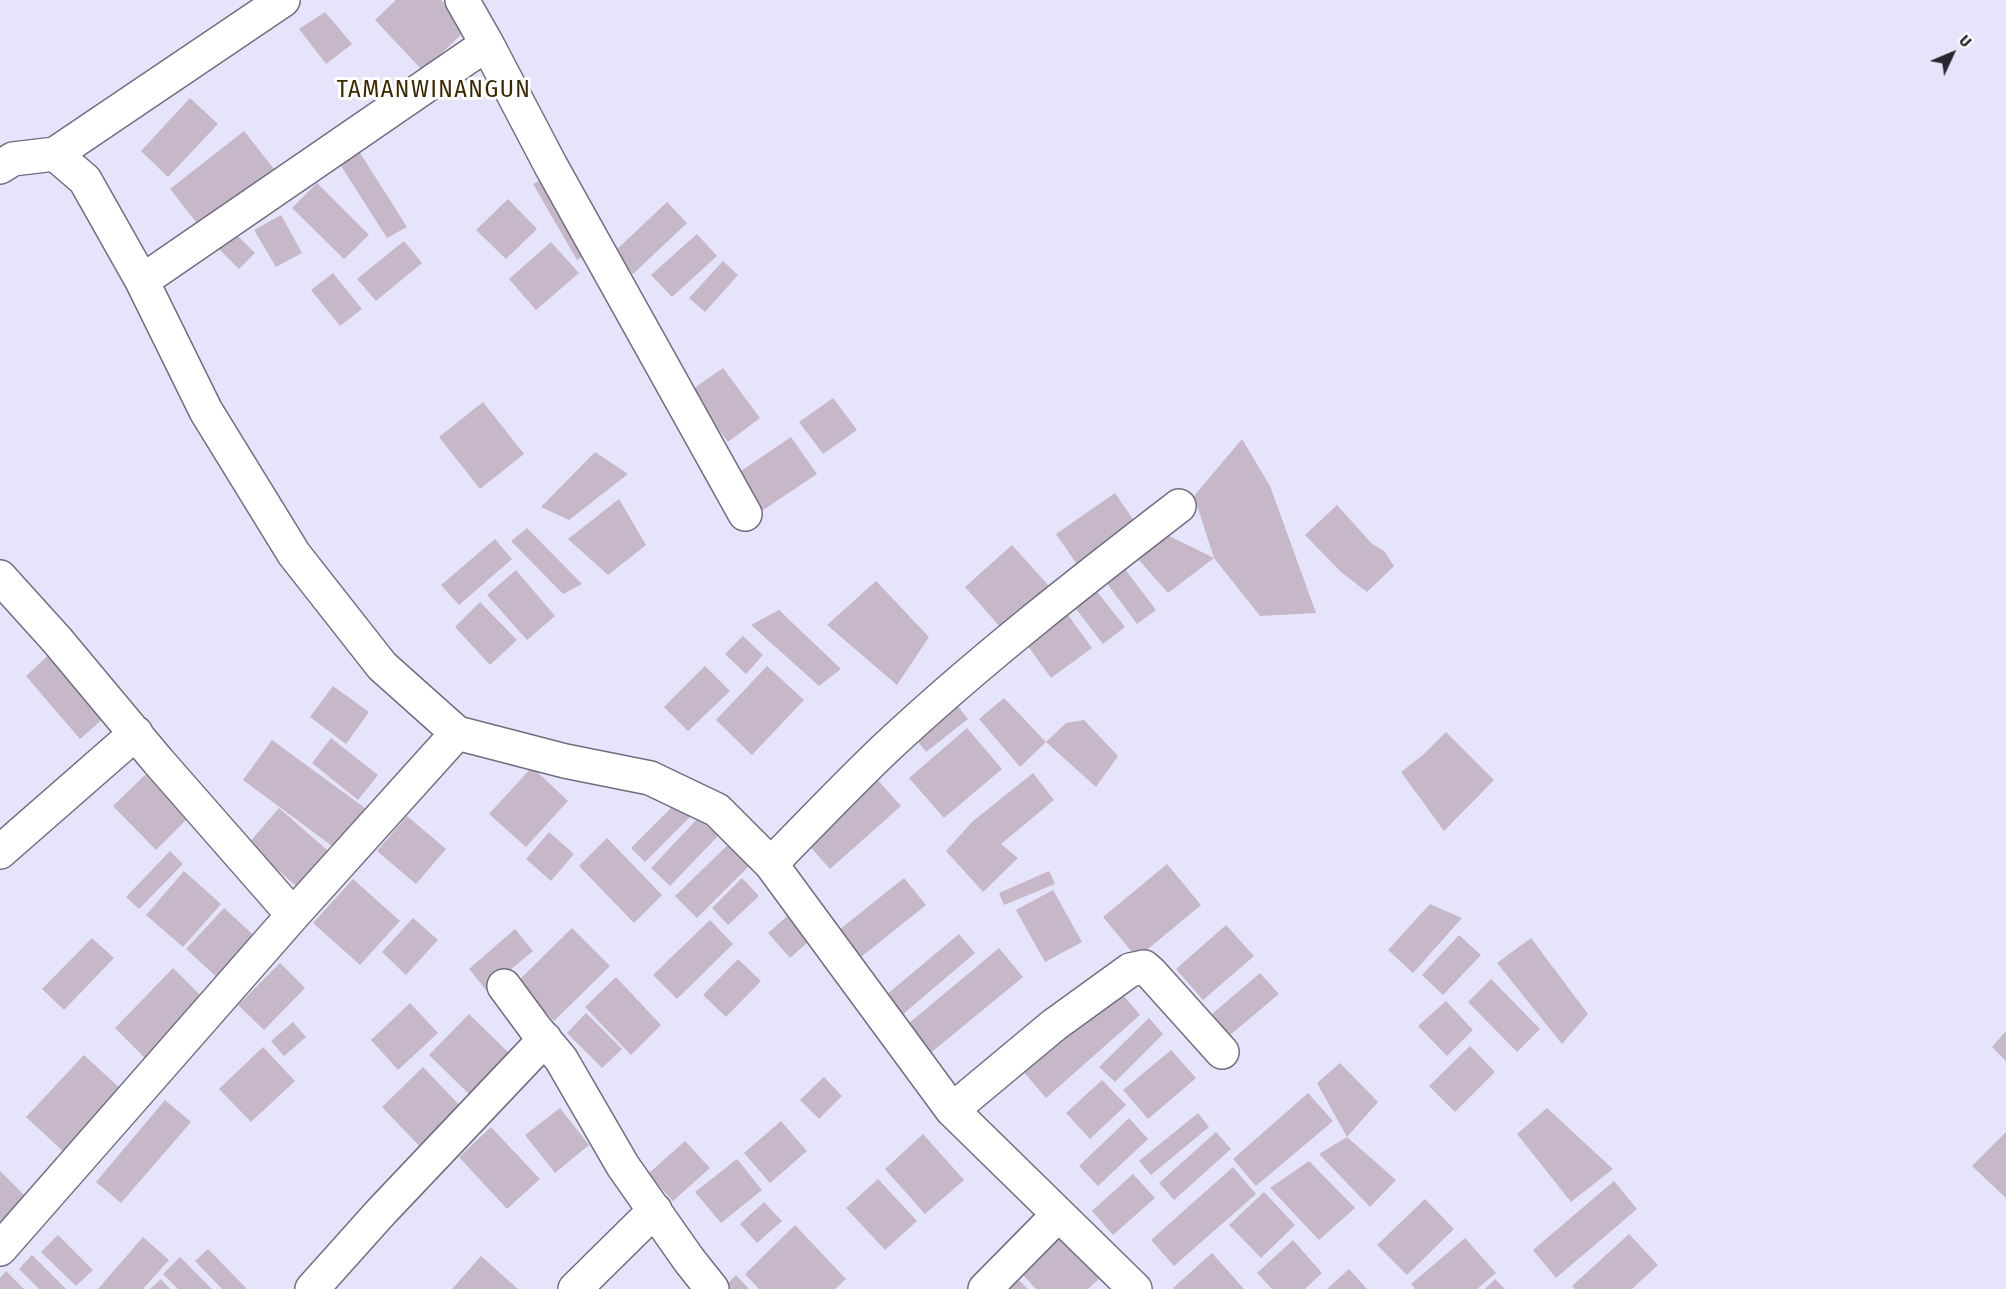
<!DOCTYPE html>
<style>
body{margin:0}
#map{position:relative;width:2006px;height:1289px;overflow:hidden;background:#e6e4fa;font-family:"Fira Sans Condensed",sans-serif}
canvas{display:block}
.north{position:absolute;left:1922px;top:24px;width:60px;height:60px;-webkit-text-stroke:4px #fff;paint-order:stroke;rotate:46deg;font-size:16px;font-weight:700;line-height:24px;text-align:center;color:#28272f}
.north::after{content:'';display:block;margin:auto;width:21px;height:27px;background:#28272f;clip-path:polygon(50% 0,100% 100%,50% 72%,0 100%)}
</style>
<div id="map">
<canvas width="2006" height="1289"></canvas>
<div class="north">U</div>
</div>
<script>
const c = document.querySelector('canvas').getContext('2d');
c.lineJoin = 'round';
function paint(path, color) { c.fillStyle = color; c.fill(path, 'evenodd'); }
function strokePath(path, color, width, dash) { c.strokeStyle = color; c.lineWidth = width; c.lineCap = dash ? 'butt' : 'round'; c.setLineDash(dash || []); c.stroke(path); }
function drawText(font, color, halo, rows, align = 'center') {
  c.font = font + ' "Fira Sans Condensed",sans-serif'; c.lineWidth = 6; c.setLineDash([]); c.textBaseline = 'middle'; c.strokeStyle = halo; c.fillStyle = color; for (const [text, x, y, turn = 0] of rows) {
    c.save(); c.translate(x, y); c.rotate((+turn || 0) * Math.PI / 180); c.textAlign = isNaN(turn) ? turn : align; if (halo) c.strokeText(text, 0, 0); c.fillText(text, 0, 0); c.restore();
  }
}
const building = new Path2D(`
 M396,0H441L468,28L423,71L375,20Z
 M325,12L352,44L326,64L299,29Z
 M190,98L218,124L168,177L141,151Z
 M244,131L274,169L200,227L170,189Z
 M355,145L407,227L387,238L336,158Z
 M547,177L589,253L577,260L533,184Z
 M317,183L369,235L344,259L292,208Z
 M508,199L537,229L506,259L476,230Z
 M667,202L687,223L633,274L613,253Z
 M281,215L302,253L276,267L254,230Z
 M233,231L255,253L239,269L217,247Z
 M697,234L717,256L672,297L651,275Z
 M404,241L422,263L376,301L357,279Z
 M551,242L579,273L536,310L509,279Z
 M723,261L738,275L705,312L689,298Z
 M333,273L362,309L340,326L311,290Z
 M723,368L760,418L728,442L690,391Z
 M833,398L857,430L823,454L799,422Z
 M483,402L524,454L480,489L439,437Z
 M791,437L817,474L760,512L735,475Z
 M1242,439L1270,486L1316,613L1260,616L1214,558L1194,496Z
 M595,452L628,474L569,520L541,507Z
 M1115,493L1137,525L1078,566L1056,534Z
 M619,499L646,545L608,575L568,539Z
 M1337,505L1372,544L1384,551L1394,566L1367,592L1341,572L1305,535Z
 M527,528L582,584L563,594L511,541Z
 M1157,530L1214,558L1168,593L1132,552Z
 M495,539L512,559L459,605L441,585Z
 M1012,545L1056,594L1008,636L965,587Z
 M1121,564L1156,610L1137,624L1103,578Z
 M516,570L555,616L527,640L487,595Z
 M876,581L929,637L897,685L827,625Z
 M1091,584L1125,627L1103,644L1069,600Z
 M480,602L517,640L490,665L455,627Z
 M1063,608L1092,648L1051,678L1022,638Z
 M779,610L841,669L819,686L751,625Z
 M743,636L763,655L746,674L725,654Z
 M55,649L111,712L80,739L26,676Z
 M705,666L730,691L688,731L664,707Z
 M767,666L804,700L752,755L716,720Z
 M333,686L369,712L346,744L310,717Z
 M1004,698L1046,742L1066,723L1084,720L1118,756L1096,787L1046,742L1020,767L979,719Z
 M953,700L968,719L926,752L911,733Z
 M967,728L1002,769L944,818L909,778Z
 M1446,732L1494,780L1444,831L1401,772L1424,754Z
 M331,738L378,775L358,800L312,763Z
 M272,740L369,811L339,851L243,780Z
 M532,767L568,801L526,847L489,814Z
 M148,772L190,816L156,850L113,806Z
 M1033,773L1054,800L1001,844L1018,858L983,892L946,851L973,821Z
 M875,777L901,806L830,869L805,841Z
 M678,801L692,815L645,862L631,848Z
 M279,808L334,856L303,892L248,844Z
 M407,816L446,849L416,884L377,851Z
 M698,818L718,836L670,886L651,868Z
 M549,832L574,854L551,881L526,859Z
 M736,837L757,858L697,918L675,896Z
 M607,838L662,895L634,923L579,866Z
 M170,851L183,864L139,909L126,897Z
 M1167,864L1201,905L1137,958L1103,917Z
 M184,871L221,904L183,947L146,915Z
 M1049,871L1055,884L1004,905L999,893Z
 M742,878L759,896L728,925L712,908Z
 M904,878L926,905L856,961L834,934Z
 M353,879L400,921L360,965L313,923Z
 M1053,890L1082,942L1045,962L1016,910Z
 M1430,904L1462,918L1413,973L1388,950Z
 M224,908L260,941L222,982L186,949Z
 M794,910L816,935L790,958L768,933Z
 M413,918L438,940L406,975L382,952Z
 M710,920L733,944L677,999L653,975Z
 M1226,925L1254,956L1203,1000L1176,969Z
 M572,928L610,966L554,1021L516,983Z
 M515,929L533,951L486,990L469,969Z
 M959,934L975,953L895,1021L879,1001Z
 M1459,935L1481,955L1443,995L1422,975Z
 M92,938L114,958L64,1010L42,989Z
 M1531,938L1588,1014L1562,1044L1497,963Z
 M999,948L1023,977L927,1056L903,1028Z
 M738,959L761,981L726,1017L703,995Z
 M280,963L305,988L264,1030L238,1005Z
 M173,968L210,1005L152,1065L115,1028Z
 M1260,973L1279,994L1230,1035L1212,1014Z
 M616,977L661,1025L631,1055L585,1007Z
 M1491,979L1540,1029L1517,1052L1468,1002Z
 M1116,987L1140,1015L1046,1098L1022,1070Z
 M1446,1001L1473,1030L1447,1056L1418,1026Z
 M410,1003L438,1033L398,1070L371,1040Z
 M586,1013L622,1049L602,1068L567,1033Z
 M469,1014L512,1056L472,1097L429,1055Z
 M1149,1018L1163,1034L1115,1082L1099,1067Z
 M293,1022L306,1037L284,1056L271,1041Z
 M2006,1031V1061L1992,1047Z
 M1470,1046L1495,1072L1455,1112L1429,1086Z
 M263,1047L295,1081L251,1122L219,1089Z
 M1171,1050L1196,1078L1148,1119L1123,1090Z
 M84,1055L123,1091L65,1153L26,1117Z
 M1340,1063L1378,1102L1347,1137L1317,1083Z
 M423,1067L468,1114L426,1153L382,1107Z
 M824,1077L842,1096L819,1119L800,1100Z
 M1102,1080L1126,1105L1090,1139L1066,1113Z
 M1308,1093L1333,1121L1256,1186L1233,1159Z
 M165,1100L191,1122L121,1203L96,1182Z
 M560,1108L589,1145L555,1173L525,1135Z
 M1547,1108L1613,1169L1571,1202L1517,1134Z
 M1198,1113L1209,1127L1151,1175L1139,1161Z
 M1129,1118L1148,1139L1098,1186L1079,1166Z
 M781,1121L807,1151L770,1183L744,1153Z
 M491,1127L540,1179L507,1209L459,1157Z
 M1216,1132L1231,1149L1174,1200L1159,1183Z
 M2006,1132V1198L1972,1166Z
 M923,1134L964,1180L925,1214L885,1169Z
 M1347,1137L1396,1180L1370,1207L1319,1154Z
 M685,1141L710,1168L673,1201L648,1174Z
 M737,1159L762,1190L721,1223L695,1192Z
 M1309,1161L1355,1208L1319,1240L1270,1188Z
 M1233,1167L1256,1194L1174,1266L1151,1240Z
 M0,1171L27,1198L0,1225Z
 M1133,1174L1155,1198L1113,1235L1092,1211Z
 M878,1179L917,1221L885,1250L846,1208Z
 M1614,1181L1637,1209L1556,1278L1533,1250Z
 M1264,1192L1295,1225L1261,1258L1229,1225Z
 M1425,1199L1454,1229L1407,1275L1377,1245Z
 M764,1202L782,1221L757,1243L740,1224Z
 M795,1225L846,1279L835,1289H759L745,1274Z
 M1058,1234L1100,1278L1088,1289H1036L1019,1271Z
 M1629,1234L1658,1265L1632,1289H1575L1572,1286Z
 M58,1235L93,1270L76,1286L41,1252Z
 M143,1237L169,1260L143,1289H98Z
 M1465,1238L1496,1273L1477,1289H1415L1411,1284Z
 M1293,1240L1322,1273L1305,1289H1272L1257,1273Z
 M208,1249L246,1288L245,1289H222L195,1261Z
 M1212,1253L1244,1289H1174L1173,1288Z
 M32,1255L66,1289H39L19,1269Z
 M481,1256L518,1289H452Z
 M180,1257L212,1289H178L163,1274Z
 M1349,1269L1367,1289H1327Z
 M6,1271L24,1289H0V1278Z
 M736,1275L749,1289H726L724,1287Z
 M161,1279L170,1289H150Z
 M1018,1279L1028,1289H1008Z
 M1495,1279L1505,1289H1485Z`);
const minor = new Path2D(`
 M462,0L487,44L551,166L745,514
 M55,154L283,0
 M0,167L13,159L55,154L85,180L142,281L206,411L294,554L382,666L457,733L565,761L650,778L717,810L771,864L952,1110L1135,1289
 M142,281L487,44
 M0,577L57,640L158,761L293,915
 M0,852L136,733
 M771,864C809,825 847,785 887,747C979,661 1079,583 1179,506
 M504,986L535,1028L561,1059L623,1166L689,1260L712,1289
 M952,1110L1054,1025L1130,970L1144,967L1151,973L1222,1052
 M0,1249L293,915L457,733
 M312,1289L381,1212L545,1039
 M575,1289L655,1210
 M985,1289L1058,1215`);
const quarterNames = [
 ["TAMANWINANGUN",434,90]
];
paint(building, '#c7b8c9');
strokePath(minor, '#706d80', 36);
strokePath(minor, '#fff', 33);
c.letterSpacing = '1.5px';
drawText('24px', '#392800', '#fff', quarterNames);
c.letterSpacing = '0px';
</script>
